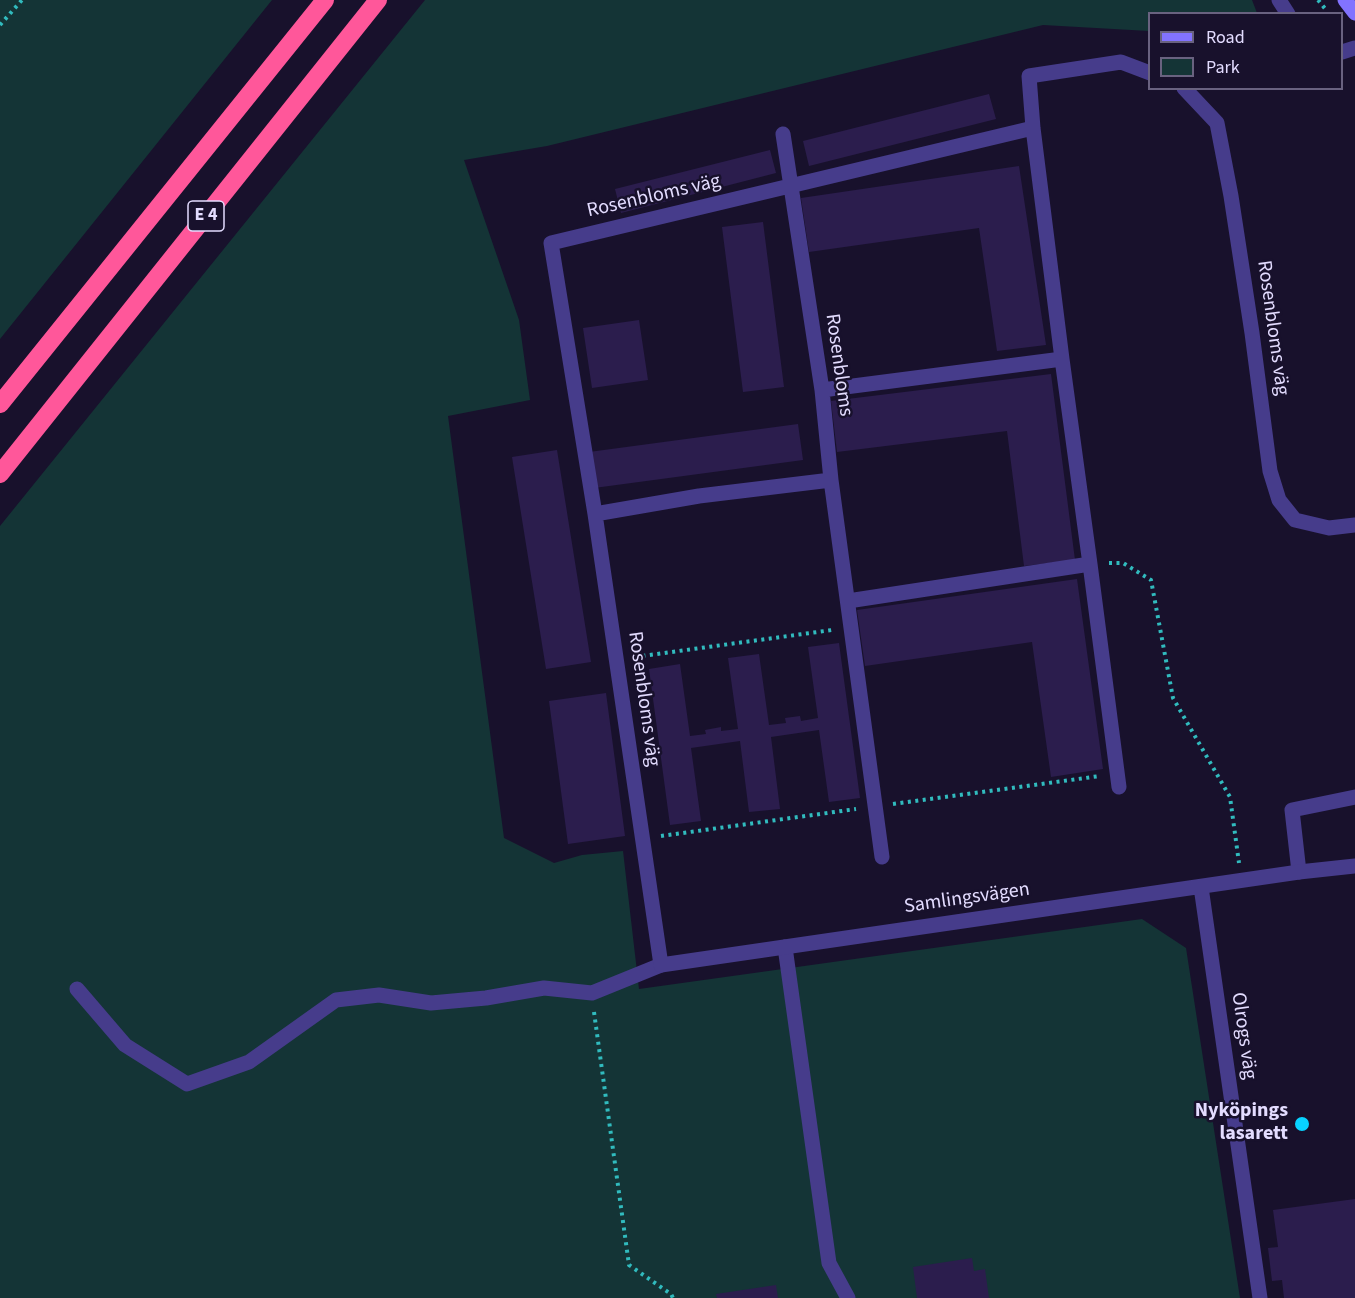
<!DOCTYPE html>
<meta charset="utf-8">
<style>
body{margin:0}
#map{position:relative;width:1355px;height:1298px;overflow:hidden;background:#18112c;font-family:"Source Sans 3",sans-serif}
canvas{display:block}
.legend{position:absolute;left:1148px;top:12px;width:195px;height:78px;box-sizing:border-box;background:#18112c;border:2px solid #696280;margin:0;padding:8px 10px;list-style:none;font-size:18px;color:#e3dcff}
.legend li{display:flex;align-items:center;gap:12px;height:30px}
.legend b{width:30px;border:2px solid #696280}
</style>
<div id="map">
<canvas width="1355" height="1298"></canvas>
<ul class="legend">
<li><b style="height:8px;background:#8273ff"></b>Road</li>
<li><b style="height:16px;background:#143436"></b>Park</li>
</ul>
</div>
<script>
const c = document.querySelector('canvas').getContext('2d');
c.lineJoin = 'round';
function paint(path, color) { c.fillStyle = color; c.fill(path, 'evenodd'); }
function strokePath(path, color, width, dash) { c.strokeStyle = color; c.lineWidth = width; c.lineCap = dash ? 'butt' : 'round'; c.setLineDash(dash || []); c.stroke(path); }
function drawText(font, color, halo, rows, align = 'center') {
  c.font = font + ' "Source Sans 3",sans-serif'; c.lineWidth = 5; c.setLineDash([]); c.textBaseline = 'middle'; c.strokeStyle = halo; c.fillStyle = color; for (const [text, x, y, turn = 0] of rows) {
    c.save(); c.translate(x, y); c.rotate((+turn || 0) * Math.PI / 180); c.textAlign = isNaN(turn) ? turn : align; if (halo) c.strokeText(text, 0, 0); c.fillText(text, 0, 0); c.restore();
  }
}
const green = new Path2D(`
 M0,0H272L0,339Z
 M425,0H1252L1257,13L1150,14L1149,31L1043,25L547,146L464,160L519,320L530,400L448,416L504,838L554,863L582,855L623,851L639,989L1142,919L1186,948L1240,1298H0V526Z`);
const building = new Path2D(`
 M989,94L996,119L809,166L803,141Z
 M770,150L776,173L621,213L615,189Z
 M1019,166L1046,345L997,351L979,228L809,252L801,198Z
 M763,222L784,387L743,392L722,227Z
 M639,320L648,380L592,388L583,328Z
 M1051,374L1075,560L1024,566L1007,431L837,452L831,401Z
 M798,424L803,460L594,488L589,452Z
 M557,450L591,662L546,669L512,457Z
 M1077,579L1103,769L1051,777L1032,642L865,666L857,610Z
 M839,643L860,798L829,802L819,730L771,737L780,809L749,812L740,741L691,748L701,821L670,825L649,669L680,664L690,736L706,734L705,730L721,727V731L738,729L728,658L759,654L769,725L786,723L785,718L800,716L801,721L818,718L808,647Z
 M606,693L625,836L568,844L549,701Z
 M1355,1199V1298H1284L1282,1280L1272,1281L1268,1248L1278,1247L1273,1210Z
 M972,1258L974,1271L985,1269L989,1298H917L913,1267Z
 M776,1285L778,1298H717L716,1294Z`);
const path = new Path2D(`
 M1318,0L1327,11
 M0,25L22,0
 M1109,563H1123L1151,580L1173,698L1230,797L1239,863
 M635,657L832,630
 M893,804L1100,776
 M661,836L856,809
 M594,1012L629,1265L671,1294L673,1298`);
const service = new Path2D(`
 M1279,0L1288,14
 M1342,52L1355,48
 M1299,872L1292,810L1355,797
 M785,947L829,1263L848,1298
 M77,989L125,1045L187,1084L249,1062L336,1000L379,995L431,1003L486,998L544,988L592,993L661,965`);
const minor = new Path2D(`
 M1184,88L1217,123L1231,196L1252,333L1270,471L1279,500L1295,520L1329,528L1355,525
 M1033,128L551,243L595,514L661,965L1299,872L1355,866
 M783,134L822,390L831,480L882,857
 M822,390L1062,359
 M595,514L699,496L831,480
 M848,601L1090,564
 M1119,787L1090,564L1062,359L1033,128L1029,76L1121,62L1150,73
 M1201,887L1260,1298`);
const secondary = new Path2D(`
 M1345,0L1355,13`);
const motorway = new Path2D(`
 M0,404L325,0
 M0,474L378,0`);
const markers = [
 [1302,1124,8,"#08d2ff"]
];
const shields = [
 [206,216,36]
];
const shieldNames = [
 ["E 4",206,216]
];
const streetNames = [
 ["Rosenbloms väg",654,197,-13],
 ["Rosenbloms väg",1272,328,82],
 ["Rosenbloms",838,365,82],
 ["Rosenbloms väg",643,699,82],
 ["Samlingsvägen",967,899,-8],
 ["Olrogs väg",1243,1036,82]
];
const poiNames = [
 ["Nyköpings",1288,1112],
 ["lasarett",1288,1135]
];
paint(green, '#143436');
paint(building, '#2b1d4d');
strokePath(path, '#31bbbe', 4, [3, 4.5]);
strokePath(service, '#463c8b', 15);
strokePath(minor, '#463c8b', 15);
strokePath(secondary, '#8273ff', 15);
strokePath(motorway, '#ff579a', 18);
for (const [x, y, r, color] of markers) { const dot = new Path2D(); dot.arc(x, y, r, 0, 2 * Math.PI); c.fillStyle = color; c.fill(dot); strokePath(dot, '#18112c', 2); }
for (const [x, y, w] of shields) { const box = new Path2D(); box.roundRect(x - w / 2, y - 15, w, 30, 4.5); c.fillStyle = '#18112c'; c.fill(box); strokePath(box, '#e3dcff', 1.5); }
drawText('bold 18px', '#e3dcff', null, shieldNames);
drawText('20px', '#e3dcff', '#18112c', streetNames);
drawText('bold 20px', '#e3dcff', '#18112c', poiNames, 'right');
</script>
